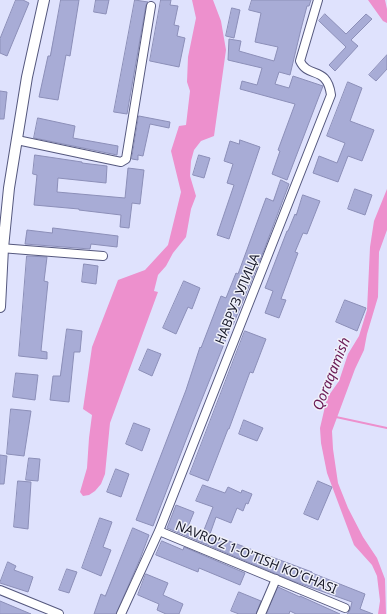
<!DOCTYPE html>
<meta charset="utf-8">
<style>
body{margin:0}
canvas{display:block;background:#dfe2fd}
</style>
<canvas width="387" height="614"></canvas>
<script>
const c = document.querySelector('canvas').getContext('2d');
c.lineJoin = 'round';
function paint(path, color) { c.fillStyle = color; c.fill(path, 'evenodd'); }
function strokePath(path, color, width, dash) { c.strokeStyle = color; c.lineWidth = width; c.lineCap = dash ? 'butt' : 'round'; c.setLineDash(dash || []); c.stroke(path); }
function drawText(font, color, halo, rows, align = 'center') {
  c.font = font + ' "Noto Sans",sans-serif'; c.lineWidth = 3; c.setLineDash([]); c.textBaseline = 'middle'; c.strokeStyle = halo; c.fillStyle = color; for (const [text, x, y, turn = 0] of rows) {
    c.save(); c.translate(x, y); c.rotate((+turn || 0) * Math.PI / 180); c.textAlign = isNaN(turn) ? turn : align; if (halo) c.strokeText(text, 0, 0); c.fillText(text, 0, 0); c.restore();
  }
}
const water = new Path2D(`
 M192,0H213L221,21L226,50L214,136L201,141L194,150L191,161L190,176L196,196L191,209L186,237L173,253L166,266L158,275L154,291L158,292L110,423L105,474L101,484L95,491L89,495L83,496L80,492L87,468L89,438L92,415L83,409L92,347L118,280L145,270L168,245L181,192L171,151L179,126L186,125L190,91L187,82L188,57L196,18Z
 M368,0H385L387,9V23L383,21Z
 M387,189V230L379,252L378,297L367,334L364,350L355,369L332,431L333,449L338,483L348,508L363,537L377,558L385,579L386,614H378L380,601L377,576L372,565L354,545L327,473L321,443L320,428L327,398L339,381L348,354L359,336L367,310L370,247L374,221Z`);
const stream = new Path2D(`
 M336,417L387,428`);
const building = new Path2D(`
 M16,0H23L29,3L7,56L0,53V39Z
 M61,0H79L70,56L66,55L58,100L39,97L48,56H50Z
 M96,0H109L106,14L94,12Z
 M135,0L148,2L146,5L127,114L114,112Z
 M161,0H171L170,5L178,6L174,25L179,26L177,36L185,38L179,67L150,61Z
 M252,0H311L309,6H307L301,29L290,75L279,72L275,84L289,88L293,76L323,86L287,180L272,174L280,151L278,150L295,104L240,89L242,81L257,85L262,68L228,60L229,39L241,41L239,51L274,61L278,47L255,42L261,13L249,10Z
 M232,8L240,10L234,38L226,36Z
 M325,14L346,34L366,14L372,19L351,40L358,46L335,71L329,65L346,47L319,21Z
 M387,55V69L376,81L369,75Z
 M348,82L362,88L350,121L374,130L362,161L348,156L338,182L313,173L319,156L337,163L345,143L327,136Z
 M0,91L7,92L4,119H0Z
 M139,116L170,122L169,128L150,124L143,156L138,155V160L132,159Z
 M38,118L75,126L73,138L118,146L117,155L34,138Z
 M240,140L260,147L229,239L217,235L234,185L227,183L233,164L224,161L230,141L239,144Z
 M35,155L82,162V163L107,166L106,183L58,178L57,192L125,198L128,168L144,170L140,204L132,203L129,228L120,227L121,215L79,210V209L34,205L37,175L33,174Z
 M199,155L210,158L204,178L193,175Z
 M281,180L289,184L264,250L233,325L232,324L194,419L153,526L136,520L186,390L200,347L201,348L221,296L226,298L236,273L238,274L266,198L273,201Z
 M355,189L372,195L365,215L348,209Z
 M303,195L320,201L307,234L303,233L295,252L298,253L281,299L286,300L279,318L265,313L273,291L265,288L287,231H288L295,214L296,215Z
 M53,228L118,236L117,247L91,244L90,249L25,244L27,230L52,233Z
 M27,256L47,257L44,281L48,282L41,351L47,352V359L19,356Z
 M84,264L98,266L96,284L82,282Z
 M184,281L200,288L192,309L188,307L176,334L163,328Z
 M345,300L366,308L357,331L336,322Z
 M67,329L82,331L80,352H74L69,402L50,400L53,376H60Z
 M245,331L266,339L253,373L250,372L229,429H228L208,481L190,474Z
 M148,349L161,354L152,376L139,370Z
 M16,373L38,375L35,400L13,397Z
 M11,409L31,411L24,456L7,454Z
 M244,420L263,428L257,441L239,434Z
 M134,423L150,429L142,451L126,444Z
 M0,455L7,456L4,484H0Z
 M29,458L40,459L38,481L26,480Z
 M116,469L129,474L121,497L107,492Z
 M18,481L31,482L28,529L14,527Z
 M318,481L332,487L318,520L304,514Z
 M203,485L225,493L228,487L241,493L242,490L252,494L248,504L246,503L243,511L237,508L231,523L216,517L210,534L312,572V573L365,594L360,609L373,614H347L350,610L352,602L293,581L167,528L176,505L194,512L187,529L202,535L213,507L196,501Z
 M100,518L112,522L103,547L111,550L101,576L82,568Z
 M133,528L149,535L140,559L116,614H94L101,594L105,596Z
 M162,541L183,550L184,547L245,573L240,585L199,568L198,572L156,555Z
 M8,562L16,566L14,570L33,577L28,592L0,583Z
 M67,569L77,572L69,593L59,590Z
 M146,574L168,583L163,595L183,604L179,614H166L157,610L159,604L138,595Z
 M278,587L300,597V596L340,614H296L290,611L289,614H267Z
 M239,592L261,601L256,614H239L231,611Z
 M0,601L31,614H0Z`);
const minor = new Path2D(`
 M17,140L121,162L126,159L151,6
 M0,248L103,256
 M159,531L345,608
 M0,590L59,614
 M121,614L159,531L331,95C327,65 308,79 300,61L318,0
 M261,614L276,579`);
const tertiary = new Path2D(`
 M0,307L3,248L9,188L27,77L44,0`);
const streetNames = [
 ["НАВРУЗ УЛИЦА",238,299,-68],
 ["NAVRO'Z 1-O'TISH KO'CHASI",256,558,22]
];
const waterNames = [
 ["Qoraqamish",332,374,-68]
];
paint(water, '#ed90cd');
strokePath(stream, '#ed90cd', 2);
paint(building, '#a8acd6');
strokePath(building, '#8c8fb8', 1);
strokePath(minor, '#55587e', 10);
strokePath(tertiary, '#55587e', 12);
strokePath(minor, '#fff', 8);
strokePath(tertiary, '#fff', 10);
drawText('13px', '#171828', '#f0f1fa', streetNames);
drawText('italic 14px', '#691853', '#f0f1fa', waterNames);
</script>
